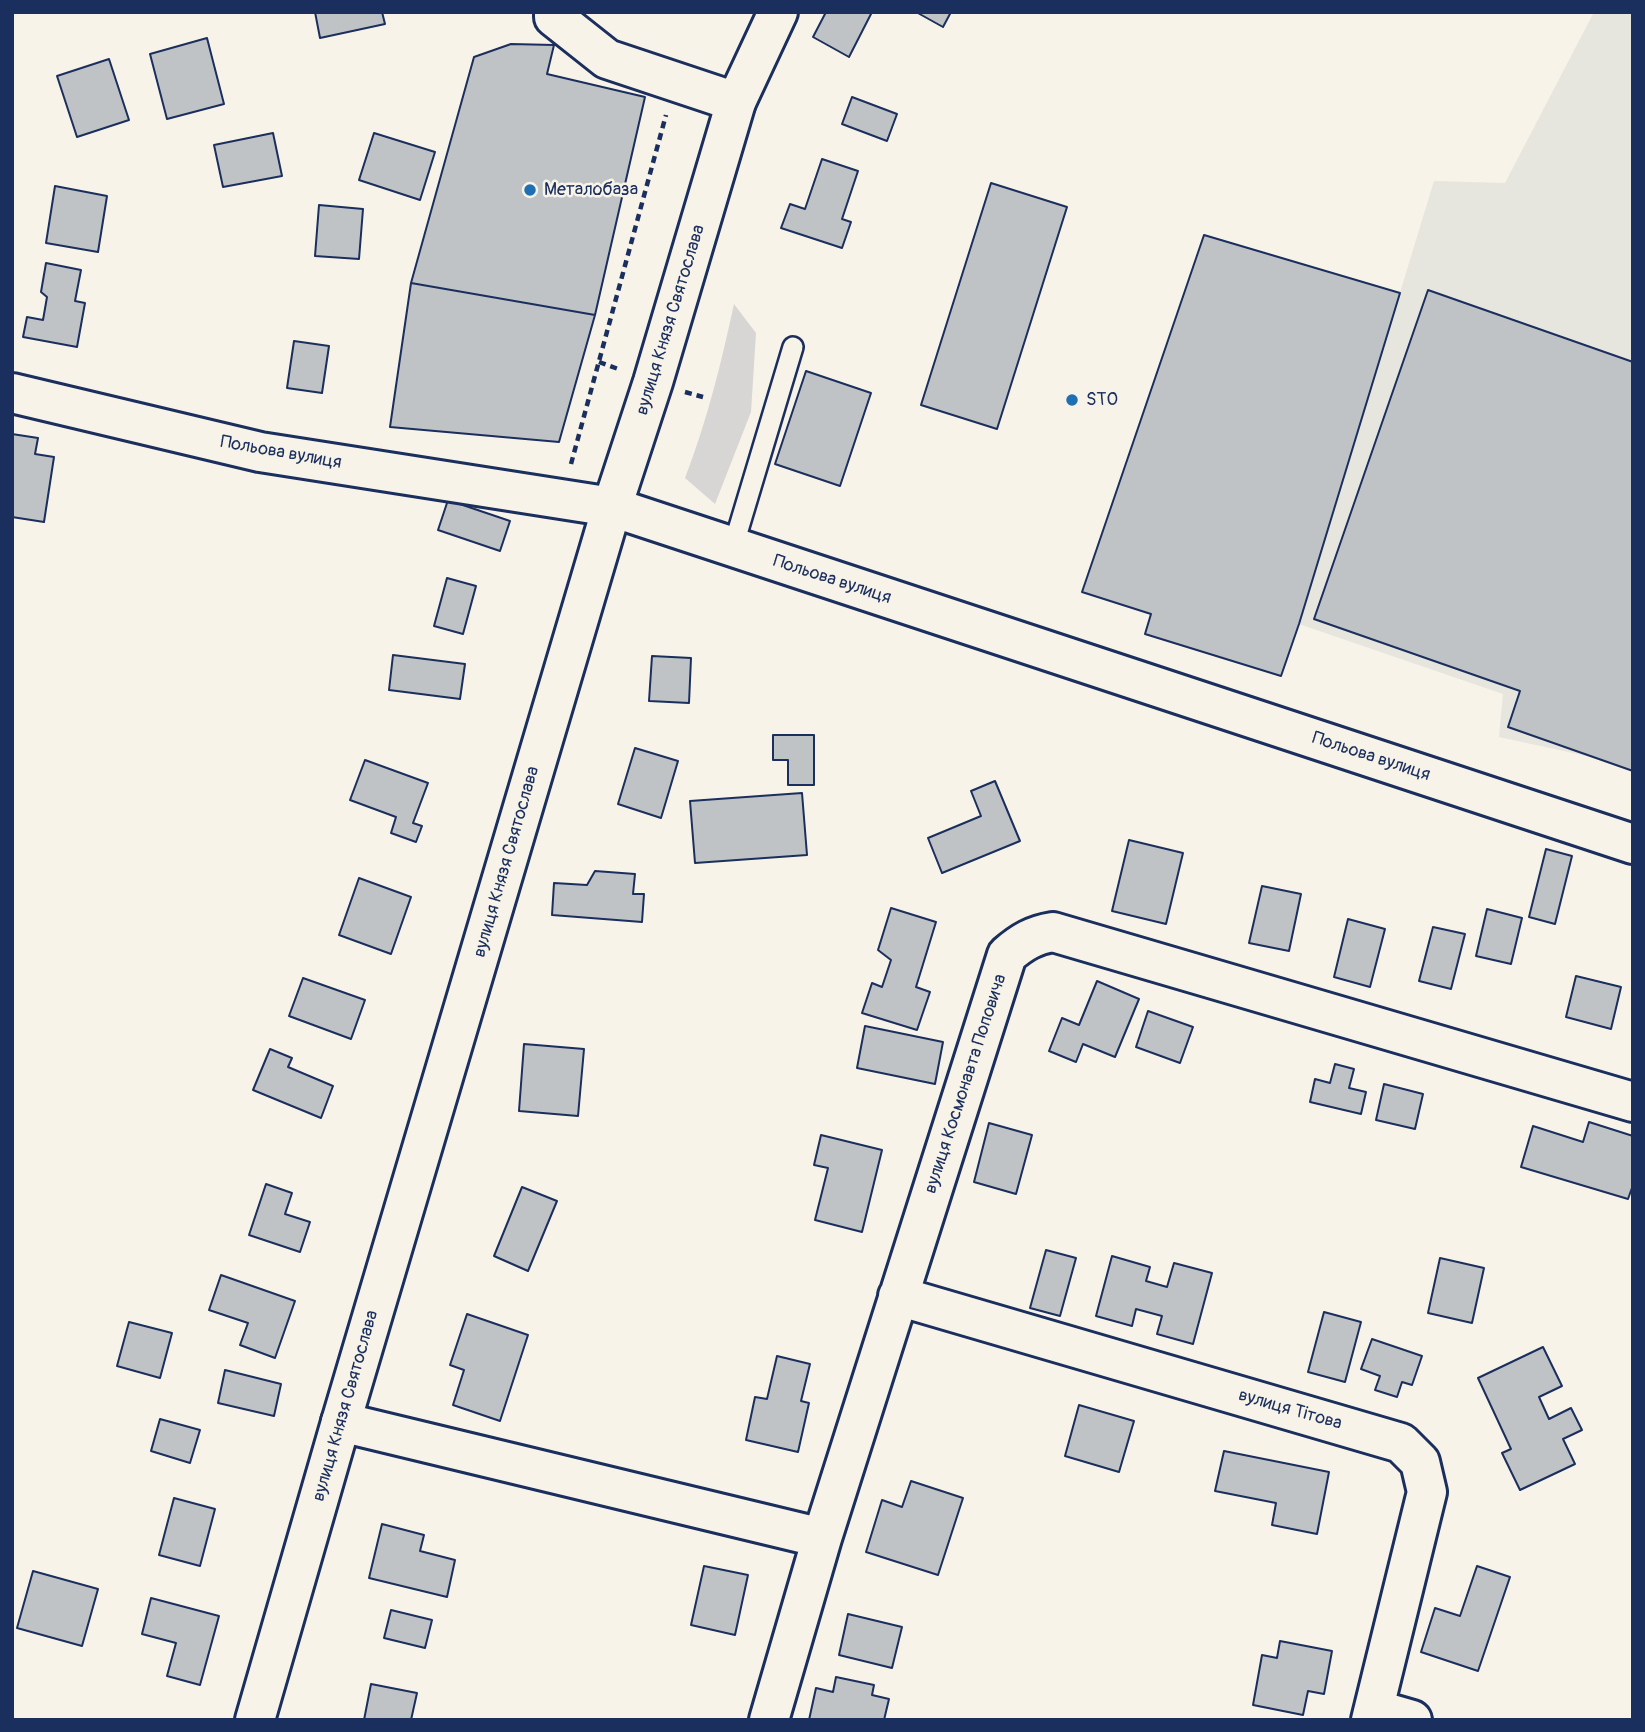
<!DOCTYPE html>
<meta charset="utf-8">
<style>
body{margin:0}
#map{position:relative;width:1645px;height:1732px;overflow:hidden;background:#f7f3e8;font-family:Pangolin,sans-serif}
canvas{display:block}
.frame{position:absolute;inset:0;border:14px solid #1b2f5e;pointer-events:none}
</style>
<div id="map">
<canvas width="1645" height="1732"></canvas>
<div class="frame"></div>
</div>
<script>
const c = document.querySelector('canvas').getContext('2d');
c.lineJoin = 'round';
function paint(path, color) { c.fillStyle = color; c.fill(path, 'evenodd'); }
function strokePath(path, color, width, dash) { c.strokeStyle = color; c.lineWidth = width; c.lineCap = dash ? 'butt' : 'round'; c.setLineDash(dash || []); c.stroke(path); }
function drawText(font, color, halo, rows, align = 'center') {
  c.font = font + ' Pangolin,sans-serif'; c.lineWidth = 5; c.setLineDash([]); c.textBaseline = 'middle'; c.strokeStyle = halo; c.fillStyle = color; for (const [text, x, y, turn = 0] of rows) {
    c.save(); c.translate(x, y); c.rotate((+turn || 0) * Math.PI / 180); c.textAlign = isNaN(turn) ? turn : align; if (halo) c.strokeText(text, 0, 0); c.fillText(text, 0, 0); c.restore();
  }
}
const built = new Path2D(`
 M1594,12H1633V766L1499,737L1503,694L1299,624L1434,181L1505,183Z`);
const green = new Path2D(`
 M734,304L756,333L751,412L715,504L685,478C707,421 721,364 734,304Z`);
const building = new Path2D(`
 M315,12H382L385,24L320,38Z
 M826,12H872L849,57L813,37Z
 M916,12H951L943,27Z
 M207,38L224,104L167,119L150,54Z
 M511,44L554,45L547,74L645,97L595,315L411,283L474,57Z
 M109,59L129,120L77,137L57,76Z
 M852,97L897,114L887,141L842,124Z
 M273,133L282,176L223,187L214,145Z
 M374,133L435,152L420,200L359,180Z
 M822,159L858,171L842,219L851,222L842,248L781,228L790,204L805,209Z
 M991,183L1067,207L997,429L921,405Z
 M55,186L107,196L98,252L46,243Z
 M319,205L363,209L359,259L315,256Z
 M1204,235L1400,293L1299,624L1281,676L1145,634L1151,614L1082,592Z
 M46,263L81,270L75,301L85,303L77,347L23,337L27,317L43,320L47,297L41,292Z
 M411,283L595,315L559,442L390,427Z
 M1428,290L1633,362V771L1508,727L1520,691L1314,619Z
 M294,341L329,346L322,393L287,388Z
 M806,371L871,393L840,486L775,464Z
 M12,434L38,438L35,454L54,457L44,522L12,517Z
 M448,500L510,521L500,551L438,530Z
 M447,578L476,586L463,634L434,626Z
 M393,655L465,664L460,699L389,690Z
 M652,656L691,658L689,703L649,701Z
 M773,735H814V785H788V760H773Z
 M635,748L678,761L661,818L618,804Z
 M365,760L428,783L413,823L422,826L416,842L391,833L396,817L350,800Z
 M995,781L1020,841L942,873L928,838L981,816L971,791Z
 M802,793L807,855L695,863L690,801Z
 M1129,840L1183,853L1166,924L1112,911Z
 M1546,849L1572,856L1555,924L1529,917Z
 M595,871L635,874L633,894H644L642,922L552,915L554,883L587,885Z
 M359,878L411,897L391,954L339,935Z
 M1262,886L1301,894L1289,951L1249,943Z
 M891,908L936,922L916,987L930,992L917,1030L862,1013L872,983L882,987L891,960L878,950Z
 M1487,909L1522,918L1511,964L1476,956Z
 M1348,919L1385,929L1370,987L1334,977Z
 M1433,927L1465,934L1451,989L1419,981Z
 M1576,976L1621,987L1611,1029L1566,1017Z
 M303,978L365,1000L351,1039L289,1016Z
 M1097,981L1139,999L1115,1057L1083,1044L1076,1062L1049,1051L1062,1018L1079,1025Z
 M1148,1011L1193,1027L1180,1063L1136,1047Z
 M865,1026L943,1042L935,1084L857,1068Z
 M524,1044L584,1049L578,1116L519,1111Z
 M270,1049L292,1058L288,1067L333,1086L321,1118L253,1090Z
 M1335,1064L1354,1069L1349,1088L1366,1092L1361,1114L1310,1102L1315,1079L1330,1083Z
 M1384,1084L1423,1094L1415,1129L1376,1120Z
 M1589,1122L1633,1136V1185L1628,1199L1521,1167L1533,1126L1583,1142Z
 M989,1123L1032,1135L1016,1194L974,1182Z
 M821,1135L882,1150L862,1232L815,1220L828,1168L814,1165Z
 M266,1184L292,1193L285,1214L310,1222L300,1252L249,1235Z
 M522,1187L557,1201L528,1271L494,1256Z
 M1046,1250L1076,1258L1060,1316L1030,1308Z
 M1112,1256L1150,1267L1146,1281L1167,1287L1174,1263L1212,1273L1193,1344L1157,1334L1162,1316L1136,1309L1132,1326L1096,1316Z
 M1440,1258L1484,1268L1472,1323L1428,1313Z
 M221,1275L295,1301L275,1358L240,1345L248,1323L209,1310Z
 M1324,1312L1361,1322L1345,1382L1308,1372Z
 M467,1314L528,1335L500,1421L453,1405L464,1370L450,1365Z
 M129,1322L172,1333L160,1378L117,1366Z
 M1372,1339L1422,1356L1412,1385L1402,1382L1397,1397L1375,1390L1380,1376L1361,1369Z
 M1543,1347L1562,1386L1539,1397L1549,1419L1571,1408L1582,1430L1563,1439L1575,1464L1520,1490L1502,1453L1511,1449L1478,1378Z
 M777,1356L810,1364L801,1401L809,1403L798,1452L746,1440L755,1397L767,1399Z
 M225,1370L281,1384L274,1416L218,1403Z
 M1079,1405L1134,1421L1119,1472L1065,1456Z
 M160,1419L200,1430L190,1463L151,1451Z
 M1224,1451L1329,1472L1317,1534L1272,1525L1276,1503L1215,1491Z
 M911,1481L963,1498L938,1575L866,1552L882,1500L902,1507Z
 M174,1498L215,1509L200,1566L159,1555Z
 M382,1524L424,1535L420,1551L455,1560L447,1597L369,1578Z
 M704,1566L748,1575L735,1635L691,1625Z
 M1477,1566L1510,1577L1478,1671L1421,1652L1435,1608L1460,1616Z
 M33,1571L98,1589L82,1646L17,1628Z
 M151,1598L219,1616L200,1685L167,1676L176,1643L142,1634Z
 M391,1610L432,1620L425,1648L384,1638Z
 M848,1614L902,1627L892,1668L839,1655Z
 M1280,1641L1332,1651L1324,1694L1308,1691L1303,1715L1253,1705L1262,1655L1277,1658Z
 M836,1677L874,1685L872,1695L889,1699L884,1720H809L816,1688L833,1692Z
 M371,1684L417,1693L411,1720H364Z`);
const path = new Path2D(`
 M599,362L621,370
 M685,392L703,397
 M571,464L666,115`);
const lane = new Path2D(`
 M733,547L793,347`);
const street = new Path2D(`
 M554,12V17L607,59L736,102
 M12,393L260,452L612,507L1633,844
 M898,1296L1401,1443L1420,1462L1427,1492L1371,1720
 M341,1422L822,1538
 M1374,1709L1412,1720
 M769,1720L822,1538L1007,955C1022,942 1034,935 1053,932L1633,1102`);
const primary = new Path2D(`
 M255,1720L341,1422L612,507L653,382L736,102L778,12`);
const markers = [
 [530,190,7,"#1f6fb2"],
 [1072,400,7,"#1f6fb2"]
];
const poiNames = [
 ["Металобаза",544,190],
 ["STO",1086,400]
];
const streetNames = [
 ["вулиця Князя Святослава",671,320,-73],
 ["Польова вулиця",281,453,10],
 ["Польова вулиця",832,580,18],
 ["Польова вулиця",1371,757,18],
 ["вулиця Князя Святослава",507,862,-74],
 ["вулиця Космонавта Поповича",966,1084,-72],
 ["вулиця Князя Святослава",346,1406,-74],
 ["вулиця Тітова",1290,1410,16]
];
paint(built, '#e6e5de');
paint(green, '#d7d6d4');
paint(building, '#c0c3c5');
strokePath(building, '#1b2f5e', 2);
strokePath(lane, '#1b2f5e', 24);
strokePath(street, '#1b2f5e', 44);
strokePath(primary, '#1b2f5e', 44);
strokePath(path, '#1b2f5e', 4.5, [7, 5]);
strokePath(lane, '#f7f3e8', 19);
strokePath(street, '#f7f3e8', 38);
strokePath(primary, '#f7f3e8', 38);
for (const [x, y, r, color] of markers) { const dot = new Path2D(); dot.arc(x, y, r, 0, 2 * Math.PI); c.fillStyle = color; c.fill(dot); strokePath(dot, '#f7f3e8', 2.5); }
drawText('18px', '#1b2f5e', '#f7f3e8', poiNames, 'left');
drawText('18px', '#1b2f5e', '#f7f3e8', streetNames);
</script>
